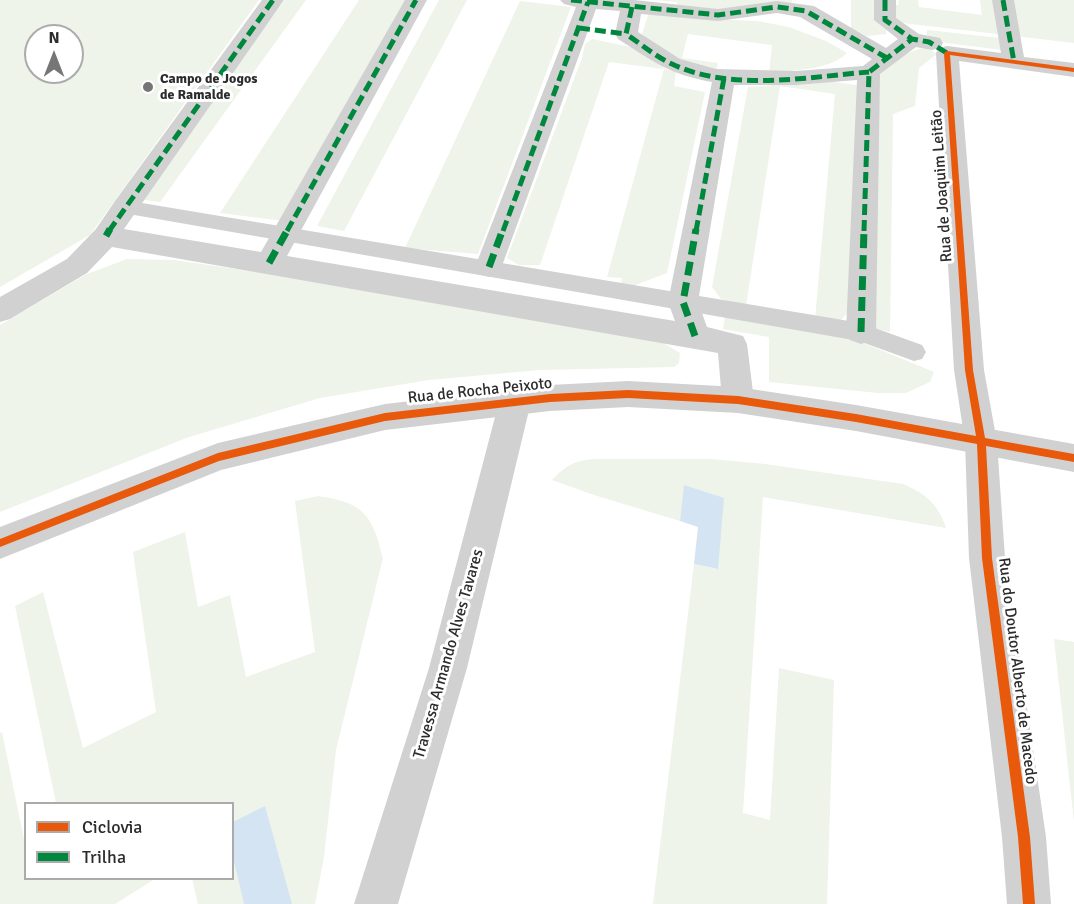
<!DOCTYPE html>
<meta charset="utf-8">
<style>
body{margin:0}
#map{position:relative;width:1074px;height:904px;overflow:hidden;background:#fff;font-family:Signika,sans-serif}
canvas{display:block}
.legend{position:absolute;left:24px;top:802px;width:210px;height:78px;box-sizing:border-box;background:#fff;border:2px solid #ababab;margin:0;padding:8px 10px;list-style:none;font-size:18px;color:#2c2c2c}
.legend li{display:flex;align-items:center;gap:12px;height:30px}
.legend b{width:30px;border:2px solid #ababab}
.north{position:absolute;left:24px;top:24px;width:60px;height:60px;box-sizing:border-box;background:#fff;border:2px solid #ababab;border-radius:50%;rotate:0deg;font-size:16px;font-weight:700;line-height:24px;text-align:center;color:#2c2c2c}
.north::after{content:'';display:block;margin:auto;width:21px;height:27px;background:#767676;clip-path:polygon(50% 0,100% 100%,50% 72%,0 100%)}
</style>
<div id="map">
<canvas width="1074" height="904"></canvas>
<ul class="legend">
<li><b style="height:8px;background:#e8590c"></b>Ciclovia</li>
<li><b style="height:8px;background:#00873e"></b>Trilha</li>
</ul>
<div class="north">N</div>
</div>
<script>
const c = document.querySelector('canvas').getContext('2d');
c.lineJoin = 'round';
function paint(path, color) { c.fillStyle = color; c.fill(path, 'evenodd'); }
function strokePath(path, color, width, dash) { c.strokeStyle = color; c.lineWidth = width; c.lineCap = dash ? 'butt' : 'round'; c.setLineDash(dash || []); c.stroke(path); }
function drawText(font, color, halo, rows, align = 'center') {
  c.font = font + ' Signika,sans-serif'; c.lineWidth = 6; c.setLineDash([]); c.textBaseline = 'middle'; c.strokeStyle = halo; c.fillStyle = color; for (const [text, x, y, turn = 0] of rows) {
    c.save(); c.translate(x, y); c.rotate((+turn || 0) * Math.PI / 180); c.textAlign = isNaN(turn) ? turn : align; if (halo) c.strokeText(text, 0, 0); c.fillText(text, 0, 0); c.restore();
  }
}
const green = new Path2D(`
 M0,0H259L90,235L0,287ZM36,36H72V72H36Z
 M285,0H306L160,202L136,199Z
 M359,0H416L292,222L220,213Z
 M439,0H467L344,231L317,226Z
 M655,0H792L791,9L676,11L677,2Z
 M851,0H885V3L898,5L899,0H918L919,7L982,15L980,0H1074V43L886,21V34L867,36L851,28Z
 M520,1L571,7L478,254L405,248Z
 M662,13L731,20L757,21L789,27L826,41L847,53C829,71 793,69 769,74L772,45L688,34L682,58L718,63L716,72C688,64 664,55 642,34L648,15Z
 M927,30L1000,38L1002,50L939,42L927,35Z
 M592,39L631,47L665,69L676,72L674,86L705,92L667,273L620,291L622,278L607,277L664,69L609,62L540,265H519L507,258L582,58L585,44Z
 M927,47L937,54L919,68L915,106L893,114L890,332L870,327L877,80C885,61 907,52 927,47Z
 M826,81L863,86L850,310L840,321L815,319L835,94L780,86L746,306L721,299L712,287L748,87Z
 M127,259L173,260L293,277L660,341L680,353L679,363L674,367L540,370L429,380L320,398L189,437L0,512V325L87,274Z
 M725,315L819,330L859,341L934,372L930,382L906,393H878L769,382V337L723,329Z
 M596,459H711L765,464L903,484C925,493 939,505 946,528L763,497L743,813L770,820L779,668L834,680L827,904H653L694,564L717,569L685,485L680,521L594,495L552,480C566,465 576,460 596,459Z
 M318,496C364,503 372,514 383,558L336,750L324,857L315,904H198L192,879L232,878V804L56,803L15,606L43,592L83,748L156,712L133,552L185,532L198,607L230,595L246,677L315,652L295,501Z
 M1054,639L1074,642V822Z
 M2,732L25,844L26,878L155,879L115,904H0V733Z`);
const water = new Path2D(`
 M684,485L724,498L718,569L694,564L698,527L680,521Z
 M265,806L292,904H244L233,857V822Z`);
const service = new Path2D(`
 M124,200L861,323L922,345L926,352L922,359L914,361L859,341L117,212L114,207L117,202Z`);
const minor = new Path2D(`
 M262,0H284L124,229L261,252L405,0H427L287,256L675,321L668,302L712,82C668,74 654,62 618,39L615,34L620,11L596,9L499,274L489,277L479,274L475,267L576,7L564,4L560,0H634L718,9L777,1L814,6L886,48L898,39L874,20V0H896V18L919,34L940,38L943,43L940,48L932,50L916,47L880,74L876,332L872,340L861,344L850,340L846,332L857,80L796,85H734L698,302L707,327L743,336L747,344L754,400L749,409L738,413L727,409L722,400L718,353L112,247L87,273L10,319L0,322V297L67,259L96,229L115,201ZM777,13L800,17L872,59L863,66L796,71L716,69L680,59L638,32L641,14L718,21Z
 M992,0H1014L1024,57L1074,63V77L959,61L984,370L997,442L1005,558L1046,837L1051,904H1007L1002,837L969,558L965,442L954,370L936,53L939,48L947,46L1001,53Z
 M515,389L526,393L531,402L467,668L398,904H354L429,668L499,402L504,393Z`);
const tertiary = new Path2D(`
 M628,381L738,387L856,405L1074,444V472L856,431L738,413L628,407L550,411L385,430L221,470L0,559V527L218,443L385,404L550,385Z`);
const quietFar1 = new Path2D(`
 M571,0L718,15L777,7L806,11L887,58
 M885,0V20L912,39L929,42L947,53
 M1003,0L1014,62
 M632,7L626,34C641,44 656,57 672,64C731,92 807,77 869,72
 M579,28L626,34
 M109,231L273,0
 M287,231L416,0
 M503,231L588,2
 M696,231L724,78
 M864,231L869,72L912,39`);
const quiet = new Path2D(`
 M106,236L110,229
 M269,263L288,229
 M489,267L503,229
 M861,332L864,229
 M695,336L683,302L696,229`);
const cycleway = new Path2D(`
 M947,51L1074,68V72L950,55L973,370L985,438L1074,454V462L986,446L992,558L1030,837L1035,904H1023L1018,837L982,558L977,444L856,422L738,404L628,398L550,402L385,421L219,461L0,547V539L218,453L385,413L550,394L628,390L738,396L856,414L976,436L965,370L944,53Z`);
const markers = [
 [148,87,6,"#767676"]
];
const farPoinames = [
 ["Campo de Jogos",160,79],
 ["de Ramalde",160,95]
];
const streetNames = [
 ["Rua de Joaquim Leitão",942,186,-94],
 ["Rua de Rocha Peixoto",480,391,-6],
 ["Travessa Armando Alves Tavares",449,654,-74],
 ["Rua do Doutor Alberto de Macedo",1017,671,83]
];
paint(green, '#eef4e9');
paint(water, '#d4e4f2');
paint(service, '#d1d1d1');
paint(minor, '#d1d1d1');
paint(tertiary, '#d1d1d1');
strokePath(quietFar1, '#00873e', 5, [11, 5]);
strokePath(quiet, '#00873e', 7, [14, 7]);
paint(cycleway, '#e8590c');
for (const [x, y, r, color] of markers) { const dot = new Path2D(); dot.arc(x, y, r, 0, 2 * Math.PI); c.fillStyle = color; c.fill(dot); strokePath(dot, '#fff', 2); }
drawText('bold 14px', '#2c2c2c', '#fff', farPoinames, 'left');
drawText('16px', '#2c2c2c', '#fff', streetNames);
</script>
